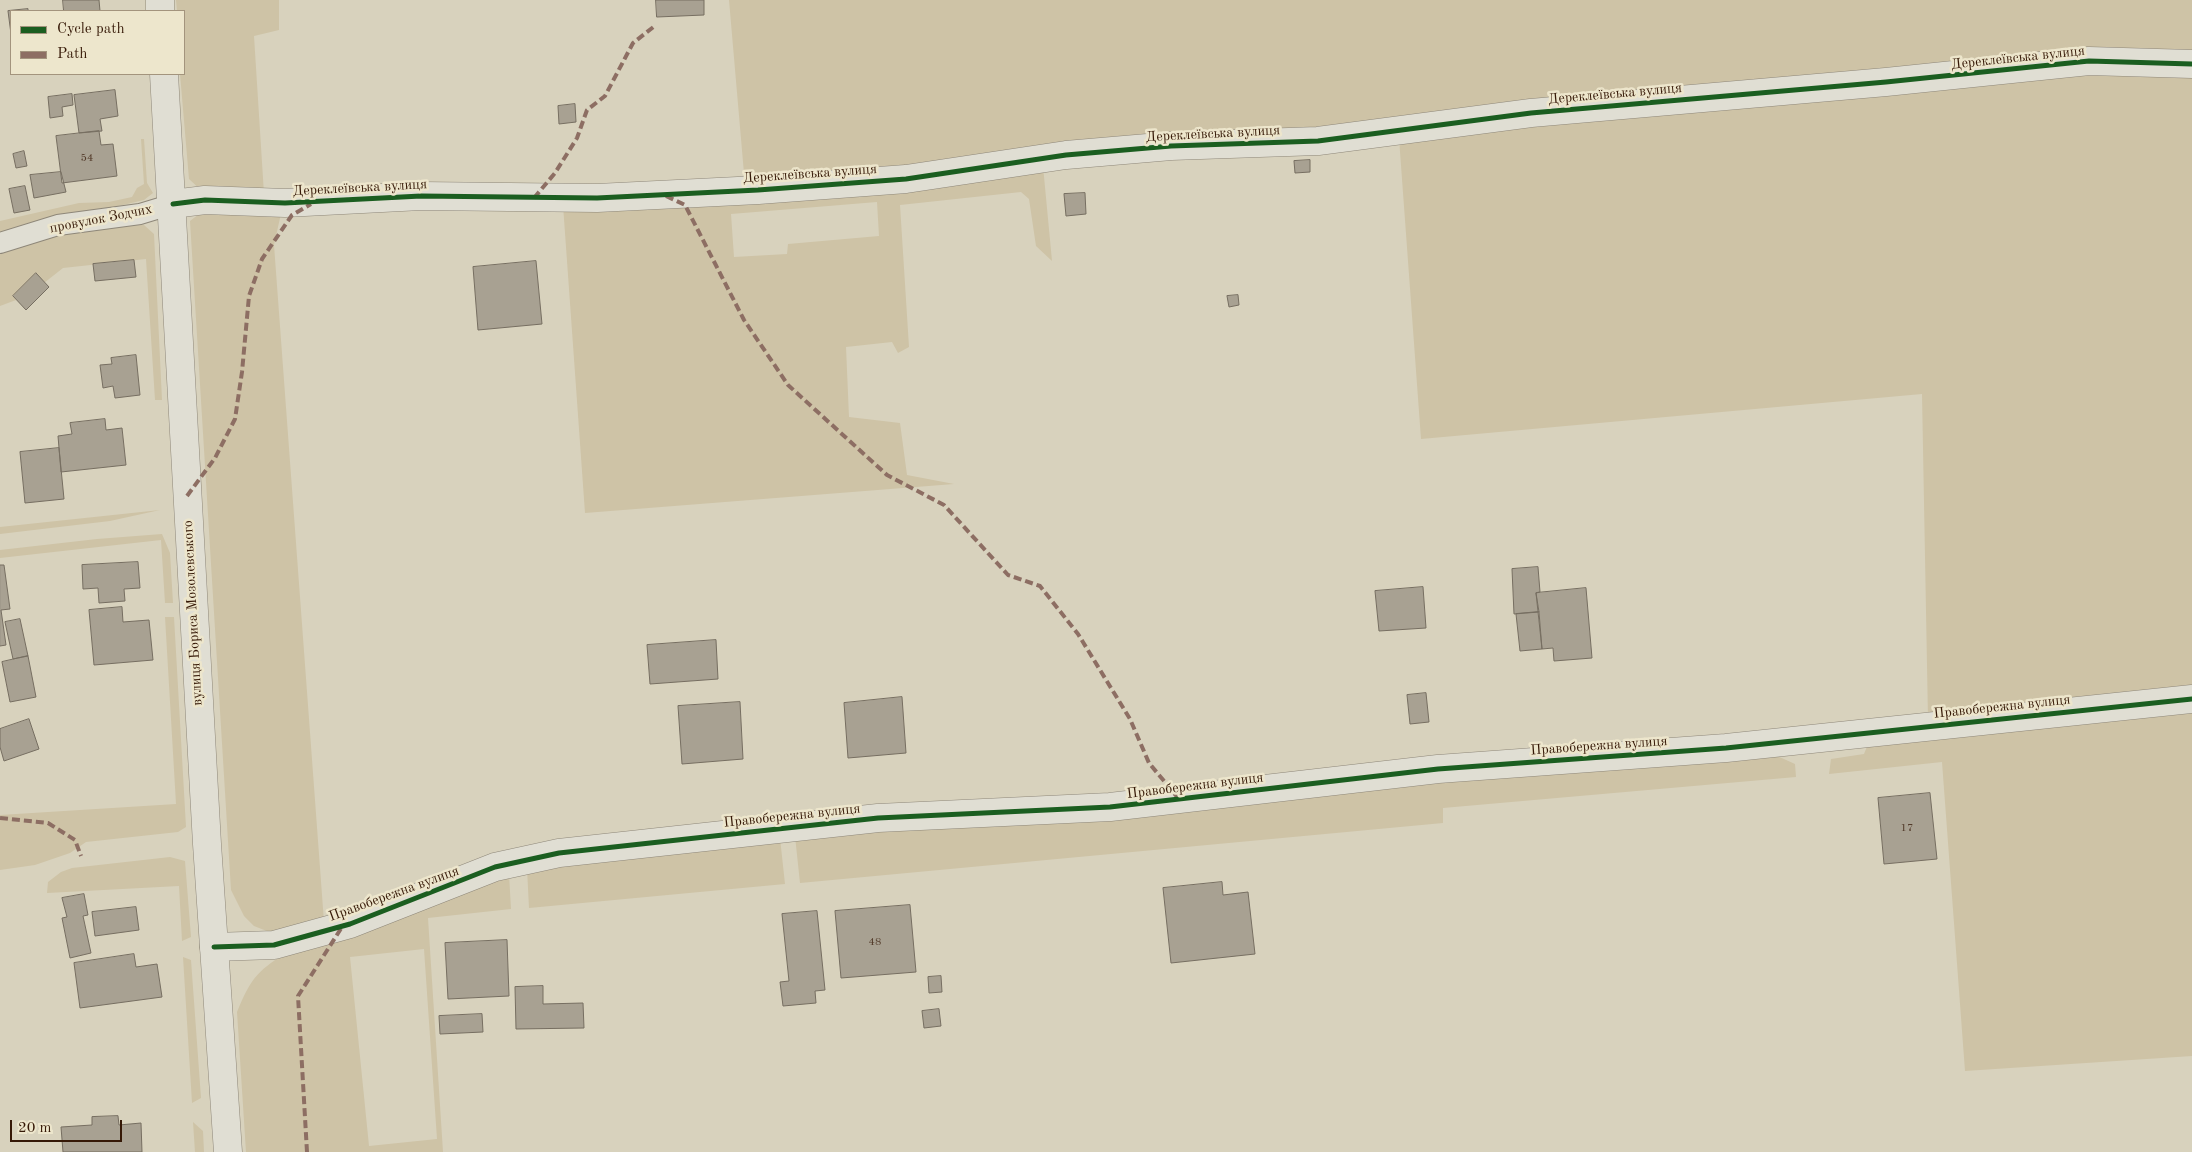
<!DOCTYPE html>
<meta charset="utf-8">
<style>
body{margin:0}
#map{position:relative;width:2192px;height:1152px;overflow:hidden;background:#d8d2bd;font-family:"Old Standard TT",serif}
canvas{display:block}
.legend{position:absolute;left:10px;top:10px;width:175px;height:65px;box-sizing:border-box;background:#ede6cc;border:1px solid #a3947d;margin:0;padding:6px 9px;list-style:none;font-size:15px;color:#351806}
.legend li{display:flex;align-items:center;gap:10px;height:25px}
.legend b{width:25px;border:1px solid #a3947d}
.scale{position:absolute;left:10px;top:1120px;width:112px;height:22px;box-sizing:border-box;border:2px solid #351806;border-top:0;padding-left:6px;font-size:15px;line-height:18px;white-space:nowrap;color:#351806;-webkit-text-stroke:4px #ede6cc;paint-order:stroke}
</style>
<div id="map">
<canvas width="2192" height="1152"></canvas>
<ul class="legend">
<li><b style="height:6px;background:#1b5e20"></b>Cycle path</li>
<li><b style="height:6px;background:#8d6e63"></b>Path</li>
</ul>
<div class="scale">20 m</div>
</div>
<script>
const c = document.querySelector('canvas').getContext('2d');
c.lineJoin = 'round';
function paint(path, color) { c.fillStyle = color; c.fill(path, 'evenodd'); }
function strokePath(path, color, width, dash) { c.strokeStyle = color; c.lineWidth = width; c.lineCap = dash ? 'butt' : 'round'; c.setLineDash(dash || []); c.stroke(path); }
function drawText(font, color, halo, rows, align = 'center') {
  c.font = font + ' "Old Standard TT",serif'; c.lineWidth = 5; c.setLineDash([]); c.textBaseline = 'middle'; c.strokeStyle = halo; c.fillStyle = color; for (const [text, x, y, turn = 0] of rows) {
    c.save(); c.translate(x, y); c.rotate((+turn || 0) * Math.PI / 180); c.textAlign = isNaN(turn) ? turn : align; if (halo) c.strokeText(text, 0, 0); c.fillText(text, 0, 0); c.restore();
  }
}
const green = new Path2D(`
 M176,0H279V30L254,36L264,194L204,193L189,179L180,74H184V11H177Z
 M729,0H2192V59L745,185Z
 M2192,69V692L1928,719L1922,394L1421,439L1399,138L2027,74Z
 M141,139H144L147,183L153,193L144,200L0,234V221L79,203L109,202L132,197L137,188L144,184Z
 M1043,166L1052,261L1036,246L1029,199L1021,192L900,205L909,347L898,353L892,342L846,347L849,417L900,423L907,475L954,484L585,513L563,205ZM877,202L879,236L788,244L787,254L734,257L731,214Z
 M208,207L282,209L274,245L324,922L277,935L254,926L244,916L231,890L190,221Z
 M144,225L154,234L162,400H155L146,259L63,268L44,283L36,274L13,296L16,300L0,306V252L27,242L94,227Z
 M160,510L110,521L0,534V527Z
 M162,534L170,553L173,603H165L161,540L0,558V550L97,539Z
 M165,617H174L186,827L178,832L86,842L70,853L35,865L0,870V815L176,804Z
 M2192,706V1056L1965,1071L1942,762L1829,774L1831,759L1864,754L1870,739Z
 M1775,755L1795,764L1796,777L1443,808V823L800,883L795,836L1467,774Z
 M780,838L785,884L529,908L527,868Z
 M170,857L185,861L191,937L182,941L179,886L47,893L48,882L61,872L72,868Z
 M509,874L511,909L428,918L443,1152H246L237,1012C250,981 256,971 285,954ZM424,949L437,1139L369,1146L350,957Z
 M183,957L191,960L201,1098L192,1103Z
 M193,1122L203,1131L204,1152H195Z`);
const building = new Path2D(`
 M63,0H99L100,11H64Z
 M656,0H704V15L657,17Z
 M28,9V11H11V34L8,11Z
 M115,90L118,116L100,119L102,131L79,133L74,95Z
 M72,94L73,105L62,107L63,116L50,118L48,97Z
 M575,104L576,122L559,124L558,106Z
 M99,131L101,145L113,144L117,176L62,183L56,136Z
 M24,151L27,166L16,168L13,154Z
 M1310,160V172L1295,173L1294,161Z
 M61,172L66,192L34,198L30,175Z
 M25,186L30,210L14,213L9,189Z
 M1085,193L1086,214L1066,216L1064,194Z
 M134,260L136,277L95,281L93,264Z
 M536,261L542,324L478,330L473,267Z
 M36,273L49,287L26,310L13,296Z
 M1238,295L1239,305L1229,307L1227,296Z
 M136,355L140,395L115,398L113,386L103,388L100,365L112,364L111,358Z
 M105,419L106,430L122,428L126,465L61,472L58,436L72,434L70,423Z
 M59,448L64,499L25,503L20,452Z
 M138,562L140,588L124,589L125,601L99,603L98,588L83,589L82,565Z
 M0,565H4L10,609L1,610L6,645L0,646Z
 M1538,567L1540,592L1536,593L1539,612L1514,614L1512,569Z
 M1423,587L1426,628L1379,631L1375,591Z
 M1586,588L1592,658L1554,661L1553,648L1542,649L1536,593Z
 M122,607L123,622L149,620L153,660L94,665L89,610Z
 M1539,612L1542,649L1520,651L1516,614Z
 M20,619L28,656L13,659L5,622Z
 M716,640L718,679L650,684L647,645Z
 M28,656L36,697L10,702L2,662Z
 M1426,693L1429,722L1410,724L1407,695Z
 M902,697L906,753L848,758L844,703Z
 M740,702L743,759L682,764L678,706Z
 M29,719L39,749L4,761L0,747V729Z
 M1930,793L1937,859L1884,864L1878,798Z
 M1222,882L1223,895L1248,892L1255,954L1171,963L1163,888Z
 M84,894L88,915L83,916L91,953L70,958L62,918L67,917L62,898Z
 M910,905L916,972L841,978L835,911Z
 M136,907L139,930L95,936L92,912Z
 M817,911L825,990L815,991L816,1003L783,1006L780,982L789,981L782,914Z
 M507,940L509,996L448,999L445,943Z
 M134,954L136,967L157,964L162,997L80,1008L74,963Z
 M941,976L942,992L929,993L928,977Z
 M543,986V1004L583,1003L584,1028L516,1029L515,987Z
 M939,1009L941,1026L924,1028L922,1011Z
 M482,1014L483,1032L440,1034L439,1016Z
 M118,1116L119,1125L141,1123L142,1152H63L61,1127L92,1125V1117Z`);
const service = new Path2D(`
 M0,243L58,225L140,214L173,204`);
const minor = new Path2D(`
 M173,204L205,200L285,203L421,196L597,198L758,190L906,179L1066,155L1171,146L1318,141L1531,113L1886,82L2089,61L2192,64
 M214,947L274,945L350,924L495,867L559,853L878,818L1110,807L1438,769L1726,748L2192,699`);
const tertiary = new Path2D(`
 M160,0V11
 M164,74L207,844L228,1152`);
const quiet = new Path2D(`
 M666,196L685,205L744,320L788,385L887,475L944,505L1008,575L1040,586L1078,634L1130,719L1149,763L1179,799
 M534,198L555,173L577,138L587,110L605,96L633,43L656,25
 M187,496L215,458L235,419L242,372L249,296L262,259L292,215L311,204
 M0,818L48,823L75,840L81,856
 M307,1152L298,996L342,927`);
const cycleway = new Path2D(`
 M173,204L205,200L285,203L421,196L597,198L758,190L906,179L1066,155L1171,146L1318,141L1531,113L1886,82L2089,61L2192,64
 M214,947L274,945L350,924L495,867L559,853L878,818L1110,807L1438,769L1726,748L2192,699`);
const numberNames = [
 ["54",87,158],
 ["17",1907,828],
 ["48",875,942]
];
const streetNames = [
 ["Дереклеївська вулиця",2018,58,-6],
 ["Дереклеївська вулиця",1615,94,-5],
 ["Дереклеївська вулиця",1213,134,-3],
 ["Дереклеївська вулиця",810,174,-4],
 ["Дереклеївська вулиця",360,188,-3],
 ["провулок Зодчих",101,219,-11],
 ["вулиця Бориса Мозолевського",193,613,-93],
 ["Правобережна вулиця",2002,707,-6],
 ["Правобережна вулиця",1599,746,-4],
 ["Правобережна вулиця",1195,786,-7],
 ["Правобережна вулиця",792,816,-6],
 ["Правобережна вулиця",394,894,-20]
];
paint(green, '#cec3a6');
paint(building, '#a8a192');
strokePath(building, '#766e61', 1);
strokePath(service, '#8e8779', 22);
strokePath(minor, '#8e8779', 29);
strokePath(tertiary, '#8e8779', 29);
strokePath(service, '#e0ded3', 20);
strokePath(minor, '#e0ded3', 28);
strokePath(tertiary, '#e0ded3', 28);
strokePath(quiet, '#8d6e63', 4, [8, 4]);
strokePath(cycleway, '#1b5e20', 5);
drawText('11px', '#523a29', null, numberNames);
drawText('14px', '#351806', '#ede6cc', streetNames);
</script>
